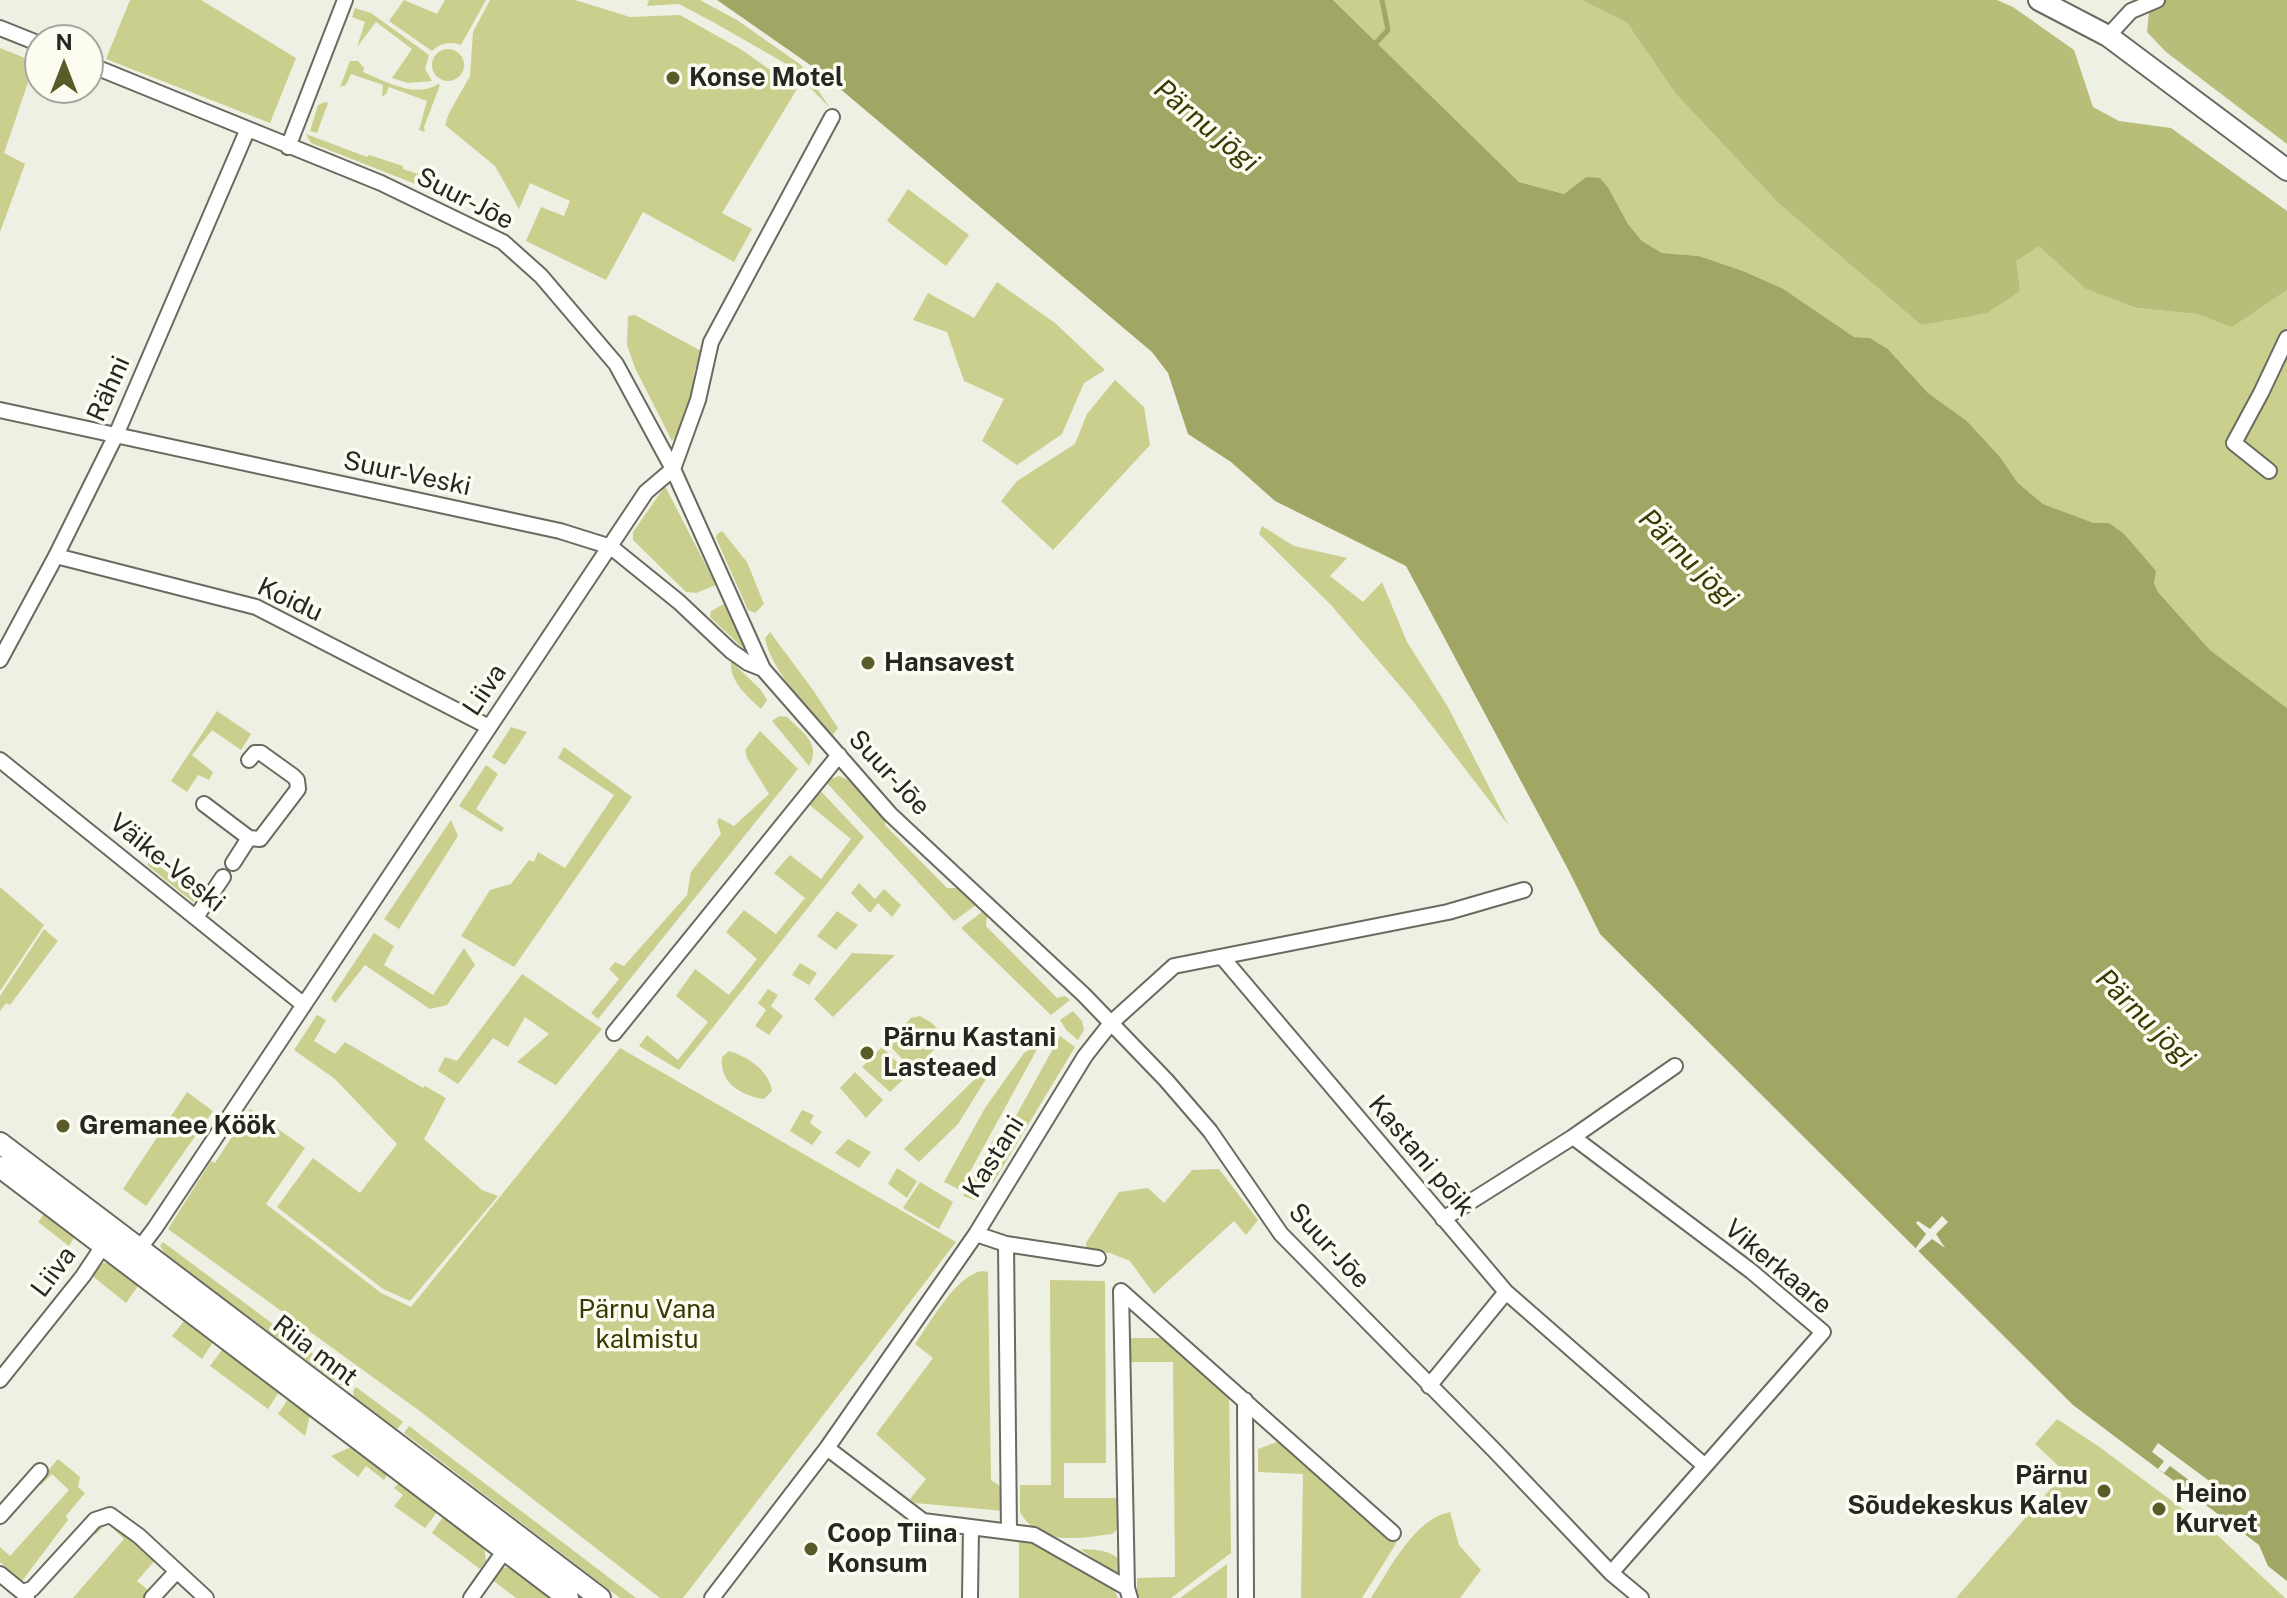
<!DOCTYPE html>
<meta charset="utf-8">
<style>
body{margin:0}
#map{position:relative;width:2287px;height:1598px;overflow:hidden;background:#eef0e3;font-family:"Public Sans",sans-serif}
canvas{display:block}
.north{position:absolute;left:24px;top:24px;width:80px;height:80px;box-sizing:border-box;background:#fcfdf0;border:2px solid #a6a79e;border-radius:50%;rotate:0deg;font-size:22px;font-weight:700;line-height:32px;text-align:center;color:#262722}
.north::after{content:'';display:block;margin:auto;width:28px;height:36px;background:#595c29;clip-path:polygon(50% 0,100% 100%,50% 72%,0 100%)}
</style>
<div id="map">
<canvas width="2287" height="1598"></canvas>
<div class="north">N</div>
</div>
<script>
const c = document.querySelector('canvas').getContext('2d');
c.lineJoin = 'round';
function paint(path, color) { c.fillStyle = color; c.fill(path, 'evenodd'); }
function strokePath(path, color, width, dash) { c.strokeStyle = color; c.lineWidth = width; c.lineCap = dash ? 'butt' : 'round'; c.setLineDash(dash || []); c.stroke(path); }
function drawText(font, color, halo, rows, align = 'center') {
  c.font = font + ' "Public Sans",sans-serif'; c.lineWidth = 7; c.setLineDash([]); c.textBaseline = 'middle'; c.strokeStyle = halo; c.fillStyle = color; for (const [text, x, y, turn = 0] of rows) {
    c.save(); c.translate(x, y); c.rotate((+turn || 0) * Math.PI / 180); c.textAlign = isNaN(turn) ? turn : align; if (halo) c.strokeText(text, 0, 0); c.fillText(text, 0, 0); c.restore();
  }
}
const green = new Path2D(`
 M130,0H201L296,58L270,123L106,59Z
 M404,0L437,14L445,0H486L461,45C450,41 441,43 432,51L389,21Z
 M490,0H575L630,17L680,15L742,50L797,89L722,213L752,229L734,262L643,212L606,280L526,241L541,207L564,216L570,201L530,183L519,209L495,166L445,125L449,113L470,76L473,32Z
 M649,0H700L737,20L801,65L830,108L788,65L713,22L679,4L647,6Z
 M1333,0H1581L1627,23L1675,93L1779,204L1921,325L2039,245L2087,289L2136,308L2197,314L2232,326L2287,290V708L2210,650L2158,592L2154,581L2109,523H2094L2043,504L2018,483L2000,457L1967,421L1928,393L1888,349L1870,338L1854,337L1782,288L1743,271L1699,256L1662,253L1642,241L1628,224L1609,189L1586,177L1564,194L1519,182Z
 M355,8L371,13L429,55L425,69L432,81L408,83L392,78L412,49L376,22L357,47L365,22L352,17Z
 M0,48L35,62L4,153L25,164L0,232Z
 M432 65a16 16 0 1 1 32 0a16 16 0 1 1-32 0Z
 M350,61H358L364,68L363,72C385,81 415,99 438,84L440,85L424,127L425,132L419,130L427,101L389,87L386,94L382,97L383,85L351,74L346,85L340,87Z
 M325,102L328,103L317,133L310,131L318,105Z
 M306,134L367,157L369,155L403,166V169L421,175L418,185L311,143Z
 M908,189L969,235L946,266L887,221Z
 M997,282L1055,323L1105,370L1084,383L1062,434L1017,465L982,441L1004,399L964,381L947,332L913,320L928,293L974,318Z
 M635,315L701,351L694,373L692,394L684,423L672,441L635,368L627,345L628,316Z
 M1115,380L1144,407L1150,445L1053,550L1001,501L1017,481L1075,444L1087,414Z
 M665,486L716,585L696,593L686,592L633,540V532Z
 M1262,526L1294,546L1347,558L1330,576L1363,602L1382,582L1407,642L1448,707L1509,826L1412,700L1331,605L1259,534Z
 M722,531L747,562L764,604L755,613L748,610L716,538L717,534Z
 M724,604L748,653L710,617L711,611Z
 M770,632L813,690L838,728L832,736C811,712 770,669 765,638Z
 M731,661L761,690L767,700L761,709C747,696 729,681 731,661Z
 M217,711L251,734L241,750L212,730L192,755L213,772L209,780L198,775L187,792L171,781Z
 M779,716L787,717C802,732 822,744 809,766L772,721Z
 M511,727L527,732L505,765L492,757Z
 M760,731L798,769L598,1019L591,1013L619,979L609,969L615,962L624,966L687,895L691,872L721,834L717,822L719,818L734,826L769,794L747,758L745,750Z
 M564,747L632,797L514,967L461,936L490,890L511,884L529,860L534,862L538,852L565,868L614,795L558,758Z
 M486,765L498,774L476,809L504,828L501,832L459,806Z
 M839,776L848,780L887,815L885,825L947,888H960L976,905L954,921L825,781Z
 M817,787L864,837L679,1070L639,1046L647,1035L678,1060L708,1022L676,996L695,969L729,995L757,959L726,932L744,910L776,934L805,898L774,873L790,855L821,879L851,839L806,802Z
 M451,820L458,836L399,929L384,919Z
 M151,860L187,887L185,890L196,899L193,902L147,865Z
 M859,883L875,899L884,889L901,905L892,917L878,903L870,913L851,893Z
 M0,887L44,925L0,991Z
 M837,911L858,925L836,950L817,936Z
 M982,912L987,916L986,926L1057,998L1065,996L1070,1000L1051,1015L961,928Z
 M44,929L58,941L10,1005L6,1003L0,1011V996Z
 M374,933L394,946L384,965L433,995L464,948L475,965L447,1005L430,1009L365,965L335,1003L331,998Z
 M852,953L895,955L833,1017L814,999Z
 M800,963L817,973L809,985L792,975Z
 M522,974L602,1029L556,1085L517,1062L549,1034L525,1017L508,1047L493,1038L458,1084L438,1071L445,1057L457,1061Z
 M768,989L778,995L771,1006L783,1016L769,1035L755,1026L766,1010L758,1003Z
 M1073,1011L1082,1021L1084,1030L1078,1040L1066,1030L1060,1020Z
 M317,1015L326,1020L314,1041L335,1054L345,1042L423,1088L425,1086L446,1098L424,1139L482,1190L498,1196L410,1301L383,1289L277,1207L313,1158L360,1193L397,1144L335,1079L294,1050Z
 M920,1016L932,1023L942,1034L939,1044L914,1071L887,1043L911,1018Z
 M1060,1036L1075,1047L993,1183L990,1178L996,1152Z
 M1041,1042L960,1190L944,1182L985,1108L1024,1053Z
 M882,1047L909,1074L890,1092L862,1067Z
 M620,1048L956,1242L683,1598H660L421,1412L168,1229L211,1161L215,1163L250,1109L305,1148L266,1204L381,1293L411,1307Z
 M729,1051C749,1057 769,1071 772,1091L764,1099C742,1096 719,1083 722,1057Z
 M989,1065L991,1071L958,1124L919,1162L904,1149Z
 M855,1072L883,1100L866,1118L840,1088Z
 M187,1092L213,1111L146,1206L123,1189Z
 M802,1110L814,1115L810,1123L822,1132L812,1145L790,1131Z
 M994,1138L977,1201L963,1196Z
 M848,1139L871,1152L859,1168L835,1153Z
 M897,1168L917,1181L907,1198L888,1184Z
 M1219,1169L1258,1220L1246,1235L1234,1221L1154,1294L1130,1261L1110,1253L1087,1252L1086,1243L1119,1192L1148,1188L1164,1203L1192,1170Z
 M920,1182L953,1202L939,1229L903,1208Z
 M44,1214L75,1236L69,1246L38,1222Z
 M163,1242L348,1380L346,1384L340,1385L167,1256L160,1246Z
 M106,1263L112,1265L138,1286L126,1303L90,1274L100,1264Z
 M982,1271L988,1272L991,1480L1003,1488L1004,1511L915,1503L910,1499L926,1479L876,1434L933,1358L915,1344C930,1323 956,1275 982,1271Z
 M1050,1280L1105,1281L1106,1463H1064V1498H1121V1526L1112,1534C1078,1538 1040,1547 1020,1512V1485H1051Z
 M184,1321L213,1342L202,1359L172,1336Z
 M1129,1338H1169L1229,1392L1231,1553L1171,1598H1138L1137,1595V1578L1175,1577L1173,1362H1131Z
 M222,1350L279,1392L268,1409L210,1366Z
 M356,1387L403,1422L397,1429L354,1397L353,1391Z
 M288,1399L310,1415L305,1436L278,1414Z
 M2057,1419L2098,1446L2215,1533L2285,1598H1956L2065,1472L2035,1444Z
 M409,1426L636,1598H620L404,1433Z
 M1282,1440L1397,1542L1362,1598H1301L1303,1474L1258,1472V1449Z
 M351,1447L388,1474L384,1480L366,1466L358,1477L331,1456Z
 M58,1459L80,1477L78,1487L85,1493L66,1516L68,1520L22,1581L0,1562V1547L10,1556L69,1490L52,1474L41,1485L38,1482Z
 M399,1483L437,1512L425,1528L394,1506L403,1495L394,1488Z
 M1450,1512L1459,1545L1481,1570L1460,1598H1371C1389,1570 1415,1518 1450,1512Z
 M443,1517L484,1547L486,1561L480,1569L432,1533Z
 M114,1521L157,1558L137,1581L149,1591L143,1598H73L124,1539L107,1523L95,1535L92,1532L101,1522Z
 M1019,1541L1036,1544L1113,1588L1118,1598H1019Z
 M1080,1549C1096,1550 1110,1549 1122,1562L1120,1578Z
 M1227,1564V1598H1180Z
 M500,1567L510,1568L551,1598H516L491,1579Z`);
const forest = new Path2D(`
 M1581,0H1997L2013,7L2074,50L2093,107L2119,121L2171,128L2287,211V290L2232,327L2197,314L2136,308L2086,289L2039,246L2016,261L2020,291L1987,313L1921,325L1779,204L1675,93L1627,23Z
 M2144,0H2287V144L2166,52L2147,32L2149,12Z`);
const water = new Path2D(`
 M717,0H1333L1519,182L1564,194L1586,177L1600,178L1609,189L1628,224L1642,241L1662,253L1699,256L1743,271L1782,288L1854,337L1870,338L1888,349L1928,393L1967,421L2000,457L2018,483L2043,504L2094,523H2109L2124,534L2156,571L2154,582L2158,592L2210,650L2287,708V1581L2268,1566L2259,1545L2073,1405L1600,934L1569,871L1406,566L1275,501L1231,462L1188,434L1168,373L1152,352L819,71Z`);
const pier = new Path2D(`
 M1942,1216L1948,1222L1936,1234L1945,1248L1932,1239L1915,1254L1913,1252L1926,1234L1916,1223L1918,1221L1930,1229Z
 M2158,1443L2227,1494L2220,1503L2207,1494L2201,1501L2196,1497L2201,1489L2170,1466L2164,1473L2158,1469L2164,1461L2152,1452Z`);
const stream = new Path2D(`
 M1374,45L1388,30L1382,0`);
const street = new Path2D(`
 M0,28L40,44
 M2108,36L2131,11L2157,0
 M88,64L381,183L503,242L541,276L616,364L673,469L763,669L890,814L1084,995L1166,1080L1210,1131L1281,1234L1496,1452L1611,1573L1641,1598
 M288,147L345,0
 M0,410L560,531L611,547L679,602L731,651L748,663L763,669
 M2269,471L2234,443L2261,393L2287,338
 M56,556L256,607L489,727
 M0,660L56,556L116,435L247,131
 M0,760L304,1005
 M249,760L255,753H261L293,776L297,780L298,789L260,839L249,838
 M204,804L249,838L233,863
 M196,917L223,877
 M1222,957L1506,1292L1705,1466
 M614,1033L839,755
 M1573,1137L1751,1271L1823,1332L1611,1573
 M1443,1219L1573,1137L1675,1066
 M976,1234L1006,1244L1098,1258
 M1006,1244L1009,1532
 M131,1253L139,1249L155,1228L646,492L673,469L698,400L711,342L832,117
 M0,1380L83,1276L107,1240
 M1429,1386L1506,1292
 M1245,1400L1246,1598
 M827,1448L923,1521L1034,1535L1127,1588L1130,1598
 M0,1516L40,1471
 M0,1574L27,1596
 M1127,1588L1121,1291L1393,1533
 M22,1592L32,1589L95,1520L110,1515L139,1536L206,1598
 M152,1598L177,1571
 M471,1598L510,1543
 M712,1598L827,1448L976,1234L1085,1056L1111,1023L1174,966L1448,912L1524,890
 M970,1598L971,1528`);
const secondary = new Path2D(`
 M2039,0L2108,36L2287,170
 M0,1143L600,1598
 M0,1167L568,1598`);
const markers = [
 [673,78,8,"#595c29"],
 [868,663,8,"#595c29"],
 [867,1053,8,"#595c29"],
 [63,1126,8,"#595c29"],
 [2104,1491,8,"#595c29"],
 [2159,1509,8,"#595c29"],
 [811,1549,8,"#595c29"]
];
const poiNames = [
 ["Konse Motel",689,78],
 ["Hansavest",884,663],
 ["Pärnu Kastani",883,1038],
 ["Lasteaed",883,1068],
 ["Gremanee Köök",79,1126],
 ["Pärnu",2088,1476,"right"],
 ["Sõudekeskus Kalev",2088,1506,"right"],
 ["Heino",2175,1494],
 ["Kurvet",2175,1524],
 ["Coop Tiina",827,1534],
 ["Konsum",827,1564]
];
const streetNames = [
 ["Suur-Jõe",465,199,27],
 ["Rähni",109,389,-66],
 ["Suur-Veski",407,474,12],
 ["Koidu",290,600,25],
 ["Liiva",485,690,-56],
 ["Suur-Jõe",889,773,47],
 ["Väike-Veski",167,863,39],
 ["Kastani põik",1421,1156,50],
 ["Kastani",994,1157,-58],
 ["Suur-Jõe",1329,1246,47],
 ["Vikerkaare",1778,1267,40],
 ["Liiva",54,1272,-53],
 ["Riia mnt",315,1351,37]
];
const parkNames = [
 ["Pärnu Vana",647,1310],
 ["kalmistu",647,1340]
];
const waterNames = [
 ["Pärnu jõgi",1206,126,40],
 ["Pärnu jõgi",1688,559,45],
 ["Pärnu jõgi",2145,1019,45]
];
paint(green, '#cacf8e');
paint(forest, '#b9bd7a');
paint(water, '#a1a664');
paint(pier, '#eef0e3');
strokePath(stream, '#a1a664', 5);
strokePath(street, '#6a6b60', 18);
strokePath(secondary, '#6a6b60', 24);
strokePath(street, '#fff', 14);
strokePath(secondary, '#fff', 20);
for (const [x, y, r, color] of markers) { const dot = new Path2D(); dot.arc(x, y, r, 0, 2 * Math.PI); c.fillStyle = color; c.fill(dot); strokePath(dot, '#fcfdf0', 3); }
drawText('bold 26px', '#262722', '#fcfdf0', poiNames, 'left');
drawText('26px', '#262722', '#fcfdf0', streetNames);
drawText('26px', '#373903', '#fcfdf0', parkNames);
drawText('italic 28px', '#393b04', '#fcfdf0', waterNames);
</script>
